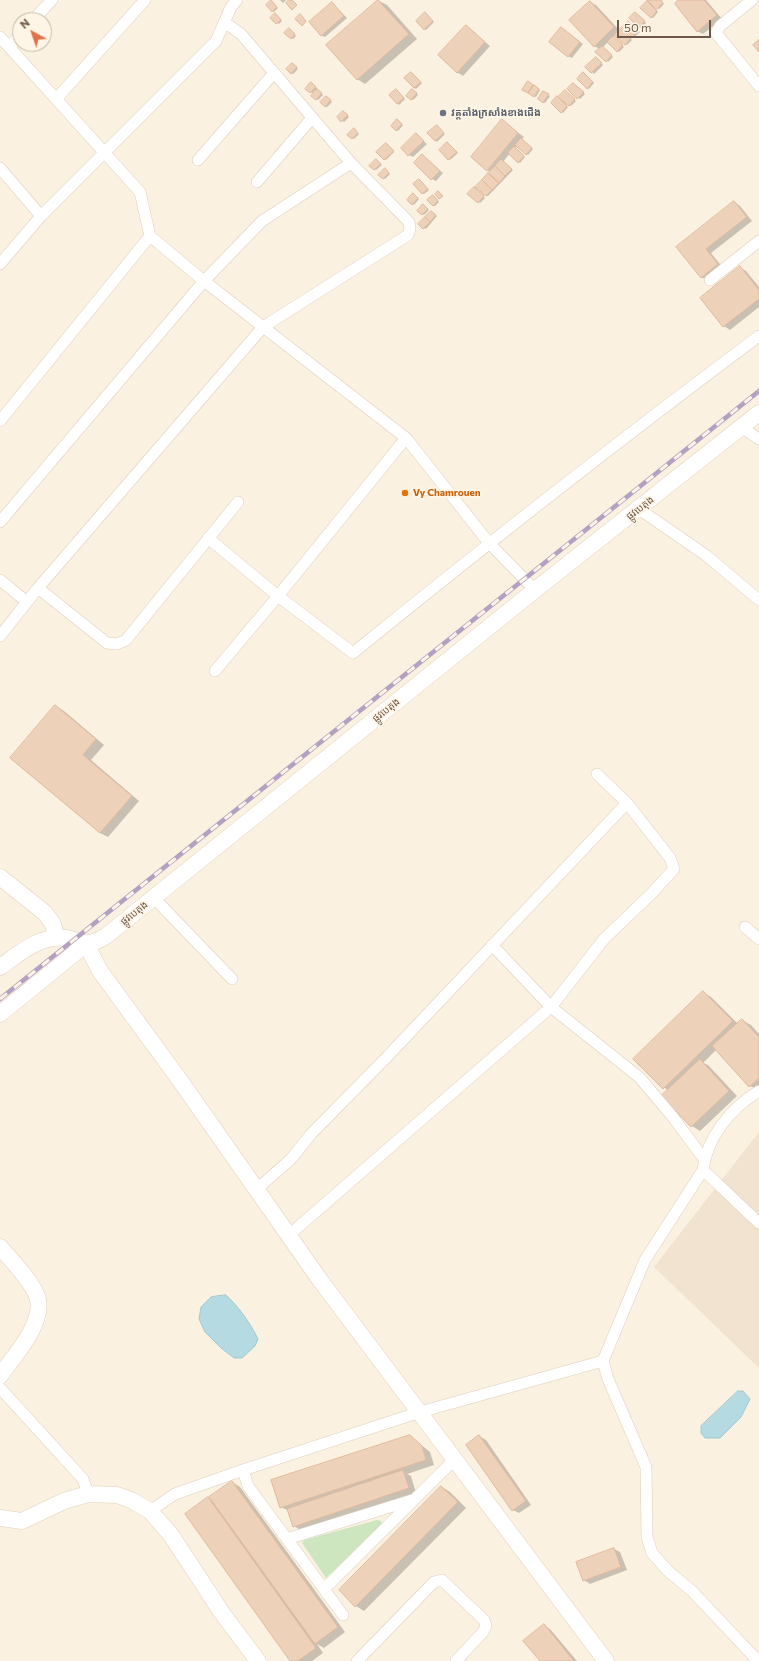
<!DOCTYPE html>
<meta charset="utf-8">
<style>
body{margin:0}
#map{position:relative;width:759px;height:1661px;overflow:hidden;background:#faf1e0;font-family:Commissioner,sans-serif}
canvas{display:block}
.north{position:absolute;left:12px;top:12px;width:40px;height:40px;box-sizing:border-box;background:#fef5e6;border:1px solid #c5b6a7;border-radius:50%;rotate:320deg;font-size:11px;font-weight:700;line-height:16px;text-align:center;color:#6f5849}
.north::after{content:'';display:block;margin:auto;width:14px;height:18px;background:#de724b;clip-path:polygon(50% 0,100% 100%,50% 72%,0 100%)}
.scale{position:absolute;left:617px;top:20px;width:94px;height:18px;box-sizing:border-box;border:2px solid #6f5849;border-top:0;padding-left:5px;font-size:12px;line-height:14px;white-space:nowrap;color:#6f5849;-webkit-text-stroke:3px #fef5e6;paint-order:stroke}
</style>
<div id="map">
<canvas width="759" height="1661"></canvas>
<div class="north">N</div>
<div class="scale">50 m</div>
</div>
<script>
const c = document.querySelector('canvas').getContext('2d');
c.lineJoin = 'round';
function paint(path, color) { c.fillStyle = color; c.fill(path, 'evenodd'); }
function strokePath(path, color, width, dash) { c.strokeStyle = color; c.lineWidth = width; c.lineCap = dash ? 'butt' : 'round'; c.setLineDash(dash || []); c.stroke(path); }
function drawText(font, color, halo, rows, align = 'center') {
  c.font = font + ' Commissioner,"Noto Sans Khmer",sans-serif'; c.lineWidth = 4; c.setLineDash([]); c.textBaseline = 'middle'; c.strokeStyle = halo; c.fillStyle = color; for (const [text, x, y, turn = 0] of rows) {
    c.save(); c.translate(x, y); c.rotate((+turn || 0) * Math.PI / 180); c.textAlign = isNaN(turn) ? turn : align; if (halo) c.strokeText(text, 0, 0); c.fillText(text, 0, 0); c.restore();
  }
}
const residential = new Path2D(`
 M759,1132V1368L654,1267Z`);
const green = new Path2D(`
 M377,1520L381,1521L382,1524L326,1578L302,1543L304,1540Z`);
const water = new Path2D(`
 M226,1295C238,1306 251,1324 258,1339L255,1346L242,1358H234L221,1348L205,1332L199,1319L201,1307L211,1297Z
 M738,1391H743L750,1399L741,1417L720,1438H705L701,1433V1426Z`);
const shadow = new Path2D(`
 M280,0H286L283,3Z
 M649,0H660L664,4L659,9Z
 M679,0H706L722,19L703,34L697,31Z
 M379,1L387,5L417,39L365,84L357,79Z
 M590,2L596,5L620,31H622L632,40L627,45L615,35L613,37L624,47L619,52L608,42L603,47L613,57L608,62L600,49L594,46Z
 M273,3L278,8L274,12L273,11Z
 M332,3L347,18L325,37L321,35Z
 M648,3L658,12L653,18L651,17Z
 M637,14L646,23L641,28L630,18Z
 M277,15L282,21L279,24L272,18Z
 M427,15L434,22L426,30L425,29Z
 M630,23L640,32L634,37L623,27Z
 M466,26L490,46L463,76L457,72Z
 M291,30L296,36L293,39L291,38Z
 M565,31L583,44L572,58L568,56Z
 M597,59L603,65L594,74L587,67Z
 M294,65L298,69L293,74L291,73Z
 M413,74L422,83L416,89L414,88Z
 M585,74L594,83L589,89L588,88Z
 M528,83L540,90L536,97L524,89Z
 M313,84L323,95L318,100L313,96L317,91L315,90L312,93L306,89Z
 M575,85L585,94L580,99L568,89Z
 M397,91L405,99L399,105L390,95Z
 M414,91L418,95L413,100L411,99Z
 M543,92L550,96L545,103L539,99Z
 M566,92L576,101L571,106L560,96Z
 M328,98L332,102L327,107L325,106Z
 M559,98L568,107L563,113L562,112Z
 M345,113L349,117L344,122L338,117Z
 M502,121L524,137L521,140L533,149L528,155L517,145L515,148L525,157L520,163L510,153L503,162L513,170L488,196H486L491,172L487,170Z
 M399,122L403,125L398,131L396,130Z
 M438,127L445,134L437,142L429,133Z
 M355,130L359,134L354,139L349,135Z
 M416,134L427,144L413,157L409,155Z
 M448,143L458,153L450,160L449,159Z
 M388,145L394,152L386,160L385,159Z
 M423,156L443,173L436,181L432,179Z
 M377,161L382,165L376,170L371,166Z
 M386,170L390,174L385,179L380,175Z
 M421,181L429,190L424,194L422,193Z
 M476,189L485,198L480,203L469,193Z
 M415,196L419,199L414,205L413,204Z
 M435,197L439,202L435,206L433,205Z
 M734,202L740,206L752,221L711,253L723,268L707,280L701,277L678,247Z
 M425,206L429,210L424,215L419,211Z
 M433,213L437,216L426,229L424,228Z
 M740,268L746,271L759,287V307L730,330L724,326Z
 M56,706L64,711L104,745L91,760L139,801L108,837L100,833Z
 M703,992L711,997L738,1024L742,1020L751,1025L759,1034V1090L750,1086L716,1050L703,1063L708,1065L737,1096L700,1131L692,1126L663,1096L668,1091L635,1059Z
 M410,1436L430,1452L434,1465L407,1474L411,1476L416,1493L302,1531L294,1526L289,1511L281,1507Z
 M479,1436L486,1440L531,1505L519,1513L513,1510Z
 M232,1482L240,1487L345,1632L324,1648L317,1644L323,1653L312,1661H292L208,1499L214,1502Z
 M442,1487L450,1492L466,1508L364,1611L356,1606Z
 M614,1549L620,1552L627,1570L590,1584L584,1580Z
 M544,1626L550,1629L577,1661H541Z`);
const building = new Path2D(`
 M271,0L277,7L272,12L266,5Z
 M289,0H292L297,5L292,10L286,3Z
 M378,0L409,34L357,80L326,45Z
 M647,0H661L663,3L657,9Z
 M678,0H704L717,15L697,32L675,4Z
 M590,1L614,27L594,47L569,20Z
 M647,1L657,11L651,18L640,8Z
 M332,2L344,16L321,36L309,22Z
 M425,12L433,21L424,30L416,21Z
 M635,12L645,21L639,28L629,18Z
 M275,13L281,20L276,24L270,18Z
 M300,14L306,21L302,26L295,19Z
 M628,21L639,30L632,37L622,27Z
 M466,25L485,42L457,73L438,55Z
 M561,27L580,42L568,57L549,42Z
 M289,28L295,34L291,39L284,33Z
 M621,28L631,38L625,45L614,35Z
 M613,36L623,45L617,52L607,42Z
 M759,40V52L753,45Z
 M602,46L612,55L606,62L595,52Z
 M596,57L602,63L591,73L585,67Z
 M292,63L297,67L291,74L286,69Z
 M411,72L421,82L414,88L404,78Z
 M583,72L593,82L587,89L577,79Z
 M528,81L533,85L528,93L522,90Z
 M311,82L316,87L310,93L305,89Z
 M573,83L584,92L577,99L567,89Z
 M534,85L539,89L534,97L528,93Z
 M317,89L322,93L316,100L311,96Z
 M396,89L404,98L397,104L389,95Z
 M412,89L417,93L411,100L406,96Z
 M565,90L575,99L569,106L558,97Z
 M543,91L549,94L543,103L538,99Z
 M326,96L331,100L325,107L320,102Z
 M557,96L567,106L561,113L551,103Z
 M343,111L348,115L341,122L337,117Z
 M397,119L402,124L396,131L391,126Z
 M502,119L518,133L487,171L471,157Z
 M437,125L444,133L435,141L427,133Z
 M354,128L358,133L352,139L347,135Z
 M416,133L424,141L408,156L401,148Z
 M521,138L532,148L526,155L515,145Z
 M447,142L457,152L448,160L439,150Z
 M386,143L394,151L384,160L376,152Z
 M514,146L524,156L518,163L508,153Z
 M422,154L440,171L431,180L414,163Z
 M376,159L381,164L374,170L369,166Z
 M501,159L512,169L505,176L495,166Z
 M495,166L505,176L499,183L488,173Z
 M385,168L389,173L383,179L378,175Z
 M488,173L499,183L492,190L482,180Z
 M419,179L428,189L422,194L413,184Z
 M482,180L492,190L486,196L475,187Z
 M474,187L484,196L478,203L467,194Z
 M438,191L443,196L439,199L435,194Z
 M413,193L418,198L412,205L407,200Z
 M433,195L438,201L433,206L427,200Z
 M734,201L747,217L706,249L718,264L701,278L676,247Z
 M423,204L428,209L422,215L417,211Z
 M431,211L436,215L430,222L425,217Z
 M425,217L430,222L423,229L418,224Z
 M740,266L759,290V299L723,327L700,298Z
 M55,705L96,739L83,755L132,796L100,833L10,758Z
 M703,991L733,1021L663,1089L633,1059Z
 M742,1019L759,1037V1078L749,1087L712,1046Z
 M700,1059L729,1091L691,1127L661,1096Z
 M410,1435L422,1446L426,1460L280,1508L271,1480Z
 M479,1435L526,1501L512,1511L466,1445Z
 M403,1470L409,1488L293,1527L287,1509Z
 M232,1481L338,1627L315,1644L209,1497Z
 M441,1486L458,1502L355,1607L339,1590Z
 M208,1497L316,1648L298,1661H290L185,1514Z
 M614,1548L621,1567L583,1581L576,1562Z
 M544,1624L574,1661H540L523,1641Z`);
const street = new Path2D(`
 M752,0L720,26L716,33L759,86
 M33,20L52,0
 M224,22L241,34L351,163
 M0,37L140,192L150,236L204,281L406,438L489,543L535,590
 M9,47L20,35
 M57,98L145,0
 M198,160L274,73
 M0,168L41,216
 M257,182L312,118
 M0,264L41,216L216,41L231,7L237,0
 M710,280L759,241
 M0,421L150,236
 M741,427L759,439
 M639,509L707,556L759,600
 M0,522L204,281L262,221L351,163L409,222L410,229L408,235L263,327L38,588L0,636
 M208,538L278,596L353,653C486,545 621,439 759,336
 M0,580L27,602
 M38,588L107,643L117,644L126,640L238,502
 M215,671L278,596L406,438
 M153,897L232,979
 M745,927L759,939
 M492,945L551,1007L639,1077L672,1116L704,1159
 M703,1170L759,1223
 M257,1189L291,1159L311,1134L384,1060L627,803
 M289,1235L551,1007L604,939L651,894L674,869L670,858L627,803L597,774
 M0,1388L83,1479L88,1494
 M243,1470L248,1486L343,1615
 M150,1511L175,1494L243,1470L420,1412L603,1361
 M287,1539L412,1500
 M324,1589L454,1460
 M357,1661L434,1582L442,1580L484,1620L486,1626L483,1632L456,1661
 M758,1661L692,1591L668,1571L652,1553L647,1537L646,1467L608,1379L603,1361L645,1260L703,1170C707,1137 731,1108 759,1091`);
const secondary = new Path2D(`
 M0,877L45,913L53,924L56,937
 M0,967C16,956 34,940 54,938C77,934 79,953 106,936L535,590L759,413
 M0,1014L86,944L100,971L179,1079L320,1280L606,1661
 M0,1247C10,1258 36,1286 38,1300C43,1325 14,1356 0,1376
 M0,1518L22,1521L64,1501L88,1494L117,1495L131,1500L150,1511L171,1535L222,1613L258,1661`);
const rail = new Path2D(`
 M0,999L759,391`);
const markers = [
 [443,113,4,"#6b7280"],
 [405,493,4,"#e8710a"]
];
const worshipNames = [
 ["វត្តតាំងក្រសាំងខាងជើង",451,113]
];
const foodNames = [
 ["Vy Chamrouen",413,493]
];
const streetNames = [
 ["ផ្លូវបេតុង",640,508,-38],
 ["ផ្លូវបេតុង",386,710,-39],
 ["ផ្លូវបេតុង",134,913,-39]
];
paint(residential, '#f1e3cf');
paint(green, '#cee6c0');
paint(water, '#b6dae2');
strokePath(water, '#9dc9d3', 1);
paint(shadow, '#0003');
paint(building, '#eed1b9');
strokePath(building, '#e0b89b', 1);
strokePath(street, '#decebd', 12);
strokePath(secondary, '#e2cfbb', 17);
strokePath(street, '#fff', 11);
strokePath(secondary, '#fff', 16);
strokePath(rail, '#b4a1c2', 4.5);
strokePath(rail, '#fef5e6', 3, [9]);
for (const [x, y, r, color] of markers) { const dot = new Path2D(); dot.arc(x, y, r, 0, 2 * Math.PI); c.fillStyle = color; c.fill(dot); strokePath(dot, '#fef5e6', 1.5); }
drawText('bold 10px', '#5b616d', '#fef5e6', worshipNames, 'left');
drawText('bold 10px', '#c56008', '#fef5e6', foodNames, 'left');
drawText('10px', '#6f5849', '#fef5e6', streetNames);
</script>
